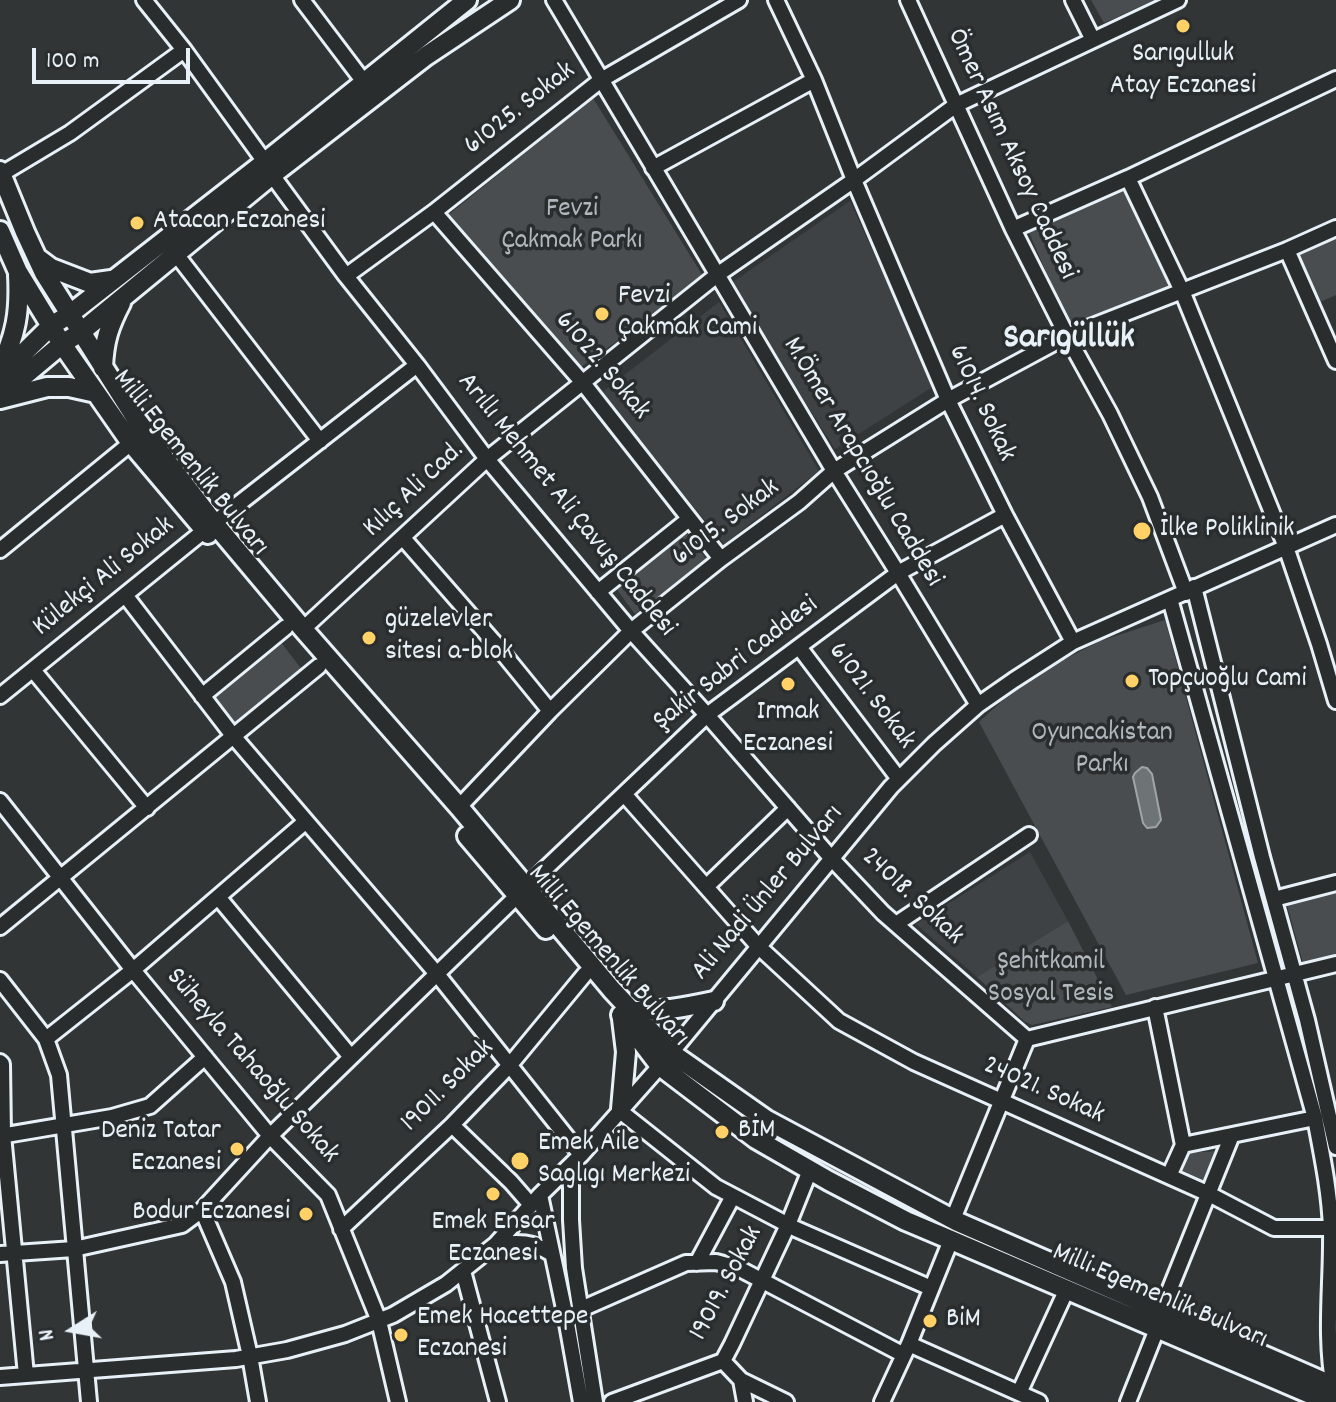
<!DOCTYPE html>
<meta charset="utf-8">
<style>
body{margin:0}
#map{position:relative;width:1336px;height:1402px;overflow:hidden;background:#323536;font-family:Dekko,sans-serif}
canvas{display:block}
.north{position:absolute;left:32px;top:1290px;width:80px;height:80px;-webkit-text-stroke:6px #2a2d2e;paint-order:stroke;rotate:259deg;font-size:22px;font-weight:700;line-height:32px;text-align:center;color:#e8f1f8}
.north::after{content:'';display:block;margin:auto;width:28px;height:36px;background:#e8f1f8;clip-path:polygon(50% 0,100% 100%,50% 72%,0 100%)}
.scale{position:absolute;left:32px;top:48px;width:158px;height:36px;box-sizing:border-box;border:4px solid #e8f1f8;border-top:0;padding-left:10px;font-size:24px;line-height:28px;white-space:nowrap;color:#e8f1f8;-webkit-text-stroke:6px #2a2d2e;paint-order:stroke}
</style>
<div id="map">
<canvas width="1336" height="1402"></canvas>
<div class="north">N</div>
<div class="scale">100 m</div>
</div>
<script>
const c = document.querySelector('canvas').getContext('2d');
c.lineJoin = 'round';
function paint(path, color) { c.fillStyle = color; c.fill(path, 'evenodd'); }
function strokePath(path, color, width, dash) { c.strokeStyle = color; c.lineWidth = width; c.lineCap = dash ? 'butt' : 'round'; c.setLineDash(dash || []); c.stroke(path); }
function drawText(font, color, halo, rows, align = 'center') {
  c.font = font + ' Dekko,sans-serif'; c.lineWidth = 7; c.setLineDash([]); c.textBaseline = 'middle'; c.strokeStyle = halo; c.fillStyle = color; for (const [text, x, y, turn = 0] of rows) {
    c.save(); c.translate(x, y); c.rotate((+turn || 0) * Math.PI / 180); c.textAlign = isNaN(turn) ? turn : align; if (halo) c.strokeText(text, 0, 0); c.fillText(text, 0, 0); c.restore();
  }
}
const built = new Path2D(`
 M850,201L934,386L835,449L730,284Z
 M719,302L819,471L724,544L601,393Z
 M1030,852L1068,921L977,977L916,924Z`);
const green = new Path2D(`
 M1091,0H1154L1104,23Z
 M593,98L704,278L581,367L447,216Z
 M1125,185L1170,288L1072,331L1027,228Z
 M1336,236V295L1320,302L1297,255Z
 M686,532L706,559L635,614L615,587Z
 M1165,620L1258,963L1126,995L979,722L1025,680L1100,641Z
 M280,641L303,671L235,726L211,695Z
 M1336,892V954L1303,963L1287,905Z
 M1068,921L1112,1007L1032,1025L1024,1021L977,977Z
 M1219,1151L1206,1187L1178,1173L1185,1153Z`);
const water = new Path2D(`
 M1142,767L1147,768L1152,774L1161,820L1156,827L1147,828L1143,823L1133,777L1135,773Z`);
const minor = new Path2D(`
 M144,0L184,50L265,162
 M302,0L364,82
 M554,0L834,471L898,573L978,705
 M776,0L814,80L854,180L948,400L1005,515L1073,642
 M908,0L1013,229L1067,336L1110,414L1150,497L1186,593
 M1073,0L1093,40
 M653,168L814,80
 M0,175L70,133L184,50
 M272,175L346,276L417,365L487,459L631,631L707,715L832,859L883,913L1027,1039
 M1128,178L1182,291L1286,547L1319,644L1336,701
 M434,212L583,383L721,559
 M1013,229L1128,178L1336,79
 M1287,250L1336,361
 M176,254L320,441
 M346,276L434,212L601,80L739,0
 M214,523L417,365
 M403,538L493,641L550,711
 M0,550L131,443
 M1194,587L1262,857L1307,1020L1336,1147
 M598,592L689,519
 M125,595L234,737L437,974L581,1155
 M1170,599L1315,1118C1322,1155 1330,1193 1331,1230C1332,1282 1324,1335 1334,1387
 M303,629L487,459L717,275L854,180L956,105L1178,0
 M799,647L899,779
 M33,670L147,808
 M0,696L205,530
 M202,696L286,627
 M624,794L759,947L839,1021L914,1062L1209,1194L1274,1228H1336
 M0,801L133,970L270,1136L328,1195L379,1321L398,1402
 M459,807L550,711L631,631L721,559L799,502L834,471L948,400L1067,336L1287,250L1336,228
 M526,887L707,715L898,573L1005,515
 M706,887L788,808
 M218,897L351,1057
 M1274,899L1336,883
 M896,924L1029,835
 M0,927L319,666
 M0,980L46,1039L59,1075L89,1402
 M1155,1007L1183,1145L1315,1118
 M46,1039L133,970L305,822
 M0,1062L2,1064L3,1135L26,1375
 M620,1111L716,1187L796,1229L931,1288
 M452,1125L511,1182L531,1205
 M0,1136L112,1117L150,1106L205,1057
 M571,1165V1220L574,1268L595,1402
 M1169,1176L1183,1145
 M540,1195L566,1318L581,1402
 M202,1210L233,1282L250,1356L258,1402
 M953,1219L1027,1039L1336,964
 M341,1229L452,1125L509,1066L585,974
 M496,1244C519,1242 532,1241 552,1254
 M0,1254L74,1249L182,1225L202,1210L270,1136L517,896
 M697,1263L733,1196
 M463,1271L498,1402
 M579,1310L686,1263L716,1262L738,1268L904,1355
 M1161,1311L1232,1135
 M909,1344L1039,1402
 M723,1361L741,1380L745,1402
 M0,1377L236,1359L287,1350L345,1334L393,1315L446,1284L496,1244L540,1195L581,1155L660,1066L891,787L934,744L978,705L1014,680L1073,642L1336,525
 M741,1380L786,1402
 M1019,1393L1067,1289
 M612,1402L723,1361L732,1344L788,1225L810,1170
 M882,1402L909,1344L951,1240
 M1128,1402L1157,1329`);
const major = new Path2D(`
 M0,171L25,232L44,273L145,433L214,523L303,629L459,807L612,990L670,1052L767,1120L958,1222L1336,1387
 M0,231L18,272L62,344L131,443L208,534
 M39,259L51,268L90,283L111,280
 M0,368C16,335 20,312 18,275
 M103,368C104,341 109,326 121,303
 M0,376L51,326L70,314L265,162L467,0
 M0,396L62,344L81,332L272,175L426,56L510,0
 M0,399L47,387H69L96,393
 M467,836L546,929
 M631,1011C660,1012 686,1007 714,1001
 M621,1015L660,1066L756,1139L829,1181L906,1221L951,1240L1329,1402
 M621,1109L626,1052L622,1019`);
const markers = [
 [1183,26,8,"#ffd166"],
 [137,223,8,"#ffd166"],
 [602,314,8,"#ffd166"],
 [1142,531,10,"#ffd166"],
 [369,638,8,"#ffd166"],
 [1132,681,8,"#ffd166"],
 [788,684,8,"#ffd166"],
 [722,1132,8,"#ffd166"],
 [237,1149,8,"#ffd166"],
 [520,1161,10,"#ffd166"],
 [493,1194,8,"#ffd166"],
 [306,1214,8,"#ffd166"],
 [930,1321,8,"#ffd166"],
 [401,1335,8,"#ffd166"]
];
const poiNames = [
 ["Sarıgulluk",1183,56,"center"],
 ["Atay Eczanesi",1183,88,"center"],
 ["Atacan Eczanesi",153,223],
 ["Fevzi",618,298],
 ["Çakmak Cami",618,330],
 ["İlke Poliklinik",1160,531],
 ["güzelevler",385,622],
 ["sitesi a-blok",385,654],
 ["Topçuoğlu Cami",1148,681],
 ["Irmak",788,714,"center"],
 ["Eczanesi",788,746,"center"],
 ["BİM",738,1132],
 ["Deniz Tatar",221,1133,"right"],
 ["Eczanesi",221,1165,"right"],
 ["Emek Aile",538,1145],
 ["Saglıgı Merkezi",538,1177],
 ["Bodur Eczanesi",290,1214,"right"],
 ["Emek Ensar",493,1224,"center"],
 ["Eczanesi",493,1256,"center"],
 ["Emek Hacettepe",417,1319],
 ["Eczanesi",417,1351],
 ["BiM",946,1321]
];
const streetNames = [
 ["61025. Sokak",521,110,-38],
 ["Ömer Asım Aksoy Caddesi",1010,155,65],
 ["61022. Sokak",601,367,50],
 ["61014. Sokak",980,404,65],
 ["M.Ömer Arapcıoğlu Caddesi",861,463,59],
 ["Milli Egemenlik Bulvarı",189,464,51],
 ["Kılıç Ali Cad.",415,491,-43],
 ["Arıllı Mehmet Ali Çavuş Caddesi",565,506,51],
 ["61015. Sokak",727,524,-37],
 ["Külekçi Ali Sokak",105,578,-39],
 ["Şakir Sabri Caddesi",737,665,-38],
 ["61021. Sokak",870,697,53],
 ["Ali Nadi Ünler Bulvarı",769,894,-50],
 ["24018. Sokak",911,898,43],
 ["Milli Egemenlik Bulvarı",607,957,49],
 ["Süheyla Tahaoğlu Sokak",251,1067,49],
 ["19011. Sokak",449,1087,-45],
 ["24021. Sokak",1043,1092,24],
 ["19019. Sokak",728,1284,-62],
 ["Milli Egemenlik Bulvarı",1159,1298,23]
];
const parkNames = [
 ["Fevzi",572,211],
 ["Çakmak Parkı",572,243],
 ["Oyuncakistan",1102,735],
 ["Parkı",1102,767],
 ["Şehitkamil",1051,964],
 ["Sosyal Tesis",1051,996]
];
const districtNames = [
 ["Sarıgüllük",1069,341]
];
paint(built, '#3f4244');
paint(green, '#494d4f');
paint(water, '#6e7376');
strokePath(water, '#9fa5aa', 2);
strokePath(minor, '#e8f1f8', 20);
strokePath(major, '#e8f1f8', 24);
strokePath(minor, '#2a2d2e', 14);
strokePath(major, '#2a2d2e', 18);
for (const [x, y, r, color] of markers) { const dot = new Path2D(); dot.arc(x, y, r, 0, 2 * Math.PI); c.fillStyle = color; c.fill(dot); strokePath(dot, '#2a2d2e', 3); }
drawText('28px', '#e8f1f8', '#2a2d2e', poiNames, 'left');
drawText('28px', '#e8f1f8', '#2a2d2e', streetNames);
drawText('28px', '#b0b8bd', '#2a2d2e', parkNames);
drawText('bold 36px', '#e8f1f8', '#2a2d2e', districtNames);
</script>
